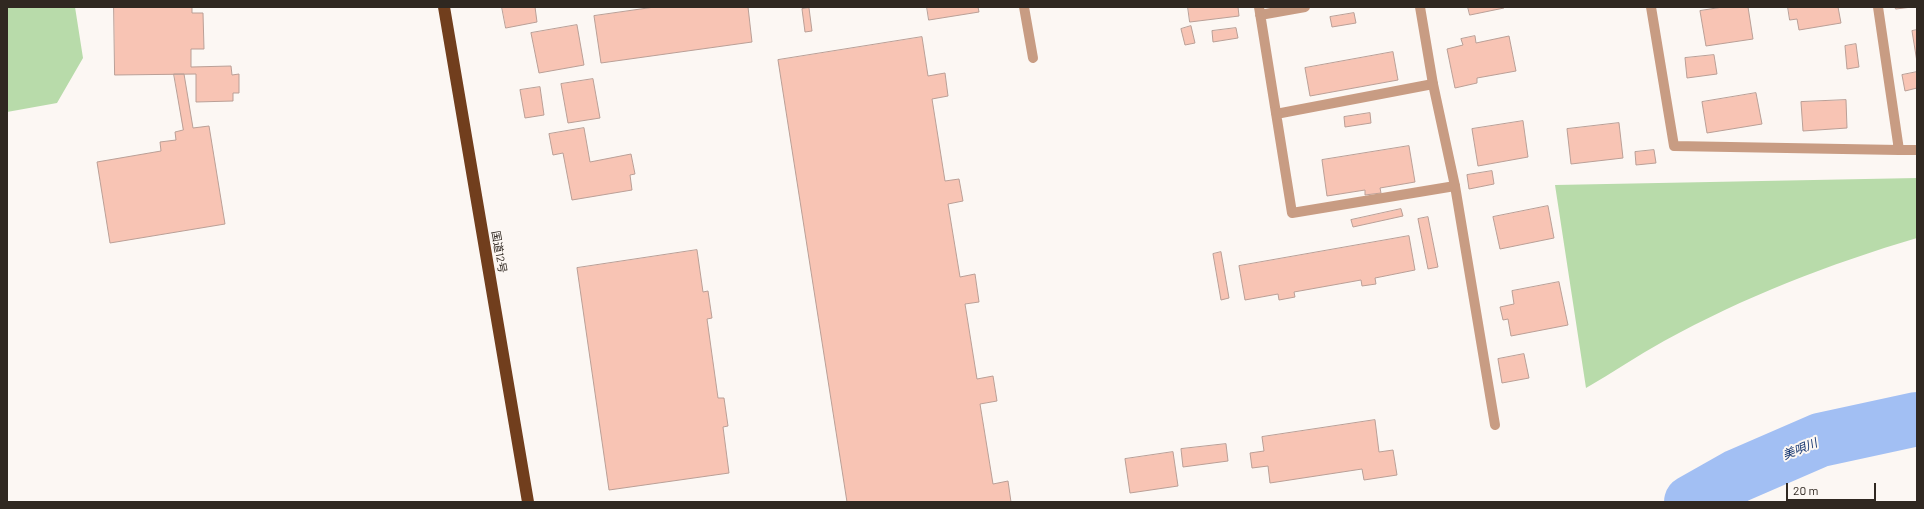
<!DOCTYPE html>
<meta charset="utf-8">
<style>
body{margin:0}
#map{position:relative;width:1924px;height:509px;overflow:hidden;background:#fcf7f3;font-family:Barlow,sans-serif}
canvas{display:block}
.frame{position:absolute;inset:0;border:8px solid #302821;pointer-events:none}
.scale{position:absolute;left:1786px;top:483px;width:90px;height:18px;box-sizing:border-box;border:2px solid #302821;border-top:0;padding-left:5px;font-size:12px;line-height:14px;white-space:nowrap;color:#302821;-webkit-text-stroke:3px #fcf7f3;paint-order:stroke}
</style>
<div id="map">
<canvas width="1924" height="509"></canvas>
<div class="frame"></div>
<div class="scale">20 m</div>
</div>
<script>
const c = document.querySelector('canvas').getContext('2d');
c.lineJoin = 'round';
function paint(path, color) { c.fillStyle = color; c.fill(path, 'evenodd'); }
function strokePath(path, color, width, dash) { c.strokeStyle = color; c.lineWidth = width; c.lineCap = dash ? 'butt' : 'round'; c.setLineDash(dash || []); c.stroke(path); }
function drawText(font, color, halo, rows, align = 'center') {
  c.font = font + ' Barlow,"Noto Sans JP",sans-serif'; c.lineWidth = 4; c.setLineDash([]); c.textBaseline = 'middle'; c.strokeStyle = halo; c.fillStyle = color; for (const [text, x, y, turn = 0] of rows) {
    c.save(); c.translate(x, y); c.rotate((+turn || 0) * Math.PI / 180); c.textAlign = isNaN(turn) ? turn : align; if (halo) c.strokeText(text, 0, 0); c.fillText(text, 0, 0); c.restore();
  }
}
const green = new Path2D(`
 M7,7H75L83,58L57,103L7,112Z
 M1917,178V238C1829,264 1744,297 1664,341C1637,356 1612,373 1586,388L1555,185Z`);
const river = new Path2D(`
 M1691,502L1737,476L1820,440L1917,419`);
const building = new Path2D(`
 M114,7H192V13H203L204,49H191V67L231,66L232,75L239,74V93H233V101L196,102V74L115,75Z
 M502,7H535L537,22L506,28Z
 M655,7H748L752,42L601,63L594,16Z
 M927,7H978L979,12L929,20Z
 M1188,7H1238L1239,16L1190,22Z
 M1468,7H1504V8L1470,15Z
 M1723,7H1748L1753,39L1706,46L1700,11Z
 M1788,7H1838L1841,23L1799,30L1797,19L1790,20Z
 M1895,7H1912L1896,9Z
 M809,8L812,31L805,32L802,9Z
 M1354,13L1356,23L1332,27L1330,17Z
 M577,25L584,65L539,73L531,33Z
 M1191,26L1195,43L1185,45L1181,29Z
 M1236,28L1238,38L1213,42L1212,31Z
 M1917,30V62L1912,31Z
 M1475,36L1476,43L1509,36L1516,71L1477,78V83L1455,88L1447,49L1463,45L1461,39Z
 M922,37L928,76L945,73L948,96L932,99L945,181L959,179L963,201L948,204L960,277L975,274L979,302L965,304L977,379L993,376L997,401L980,404L993,484L1008,481L1011,502H847L778,60Z
 M1856,44L1859,67L1847,69L1845,46Z
 M1393,52L1398,80L1310,96L1305,68Z
 M1714,55L1717,74L1687,78L1685,58Z
 M1917,72V88L1905,91L1902,75Z
 M174,74H184L193,128L209,126L225,224L110,243L97,162L161,151L160,142L176,140L175,132L183,130Z
 M593,79L600,118L568,123L561,84Z
 M540,87L544,115L525,118L520,90Z
 M1756,93L1762,124L1707,133L1702,102Z
 M1846,100L1847,128L1803,131L1801,102Z
 M1370,113L1371,123L1345,127L1344,117Z
 M1523,121L1528,157L1478,166L1472,129Z
 M1619,123L1623,158L1571,164L1567,129Z
 M584,128L590,162L631,154L635,174L630,175L632,190L572,200L563,153L553,155L549,134Z
 M1409,146L1415,182L1380,188L1381,193L1365,195V190L1327,196L1322,160Z
 M1654,150L1656,163L1636,165L1635,152Z
 M1492,171L1494,184L1469,189L1467,175Z
 M1548,206L1554,238L1500,249L1493,217Z
 M1401,209L1403,216L1353,227L1351,220Z
 M1428,217L1438,267L1428,269L1418,219Z
 M1409,236L1415,270L1375,278L1376,284L1362,286L1361,280L1294,292L1295,297L1279,300L1278,294L1245,300L1239,266Z
 M697,250L703,292L708,291L712,318L707,319L718,398H724L728,426L723,427L729,473L609,490L577,268Z
 M1221,252L1229,298L1221,300L1213,254Z
 M1559,282L1568,325L1511,336L1508,319L1503,320L1500,307L1514,304L1512,291Z
 M1524,354L1529,378L1502,383L1498,359Z
 M1375,420L1379,452L1393,450L1397,475L1364,480L1362,469L1270,483L1268,466L1252,468L1250,453L1264,451L1262,437Z
 M1226,444L1228,461L1183,467L1181,449Z
 M1173,452L1178,486L1130,493L1125,459Z`);
const lane = new Path2D(`
 M1024,7L1033,58
 M1259,7L1292,213L1455,186
 M1260,15L1305,7
 M1276,114L1433,84`);
const street = new Path2D(`
 M1420,7L1433,84L1455,186L1495,425
 M1651,7L1674,146L1899,150L1878,7
 M1899,150H1917`);
const highway = new Path2D(`
 M444,7L528,502`);
const streetNames = [
 ["国道12号",499,252,80]
];
const waterNames = [
 ["美唄川",1800,449,-22]
];
paint(green, '#b8dbaa');
strokePath(river, '#a2bff3', 54);
paint(building, '#f8c4b4');
strokePath(building, '#ba9f96', 1);
strokePath(lane, '#c89c83', 10);
strokePath(street, '#c89c83', 10);
strokePath(highway, '#713e1d', 12);
drawText('11px', '#302821', '#fcf7f3', streetNames);
drawText('italic 12px', '#143570', '#fcf7f3', waterNames);
</script>
